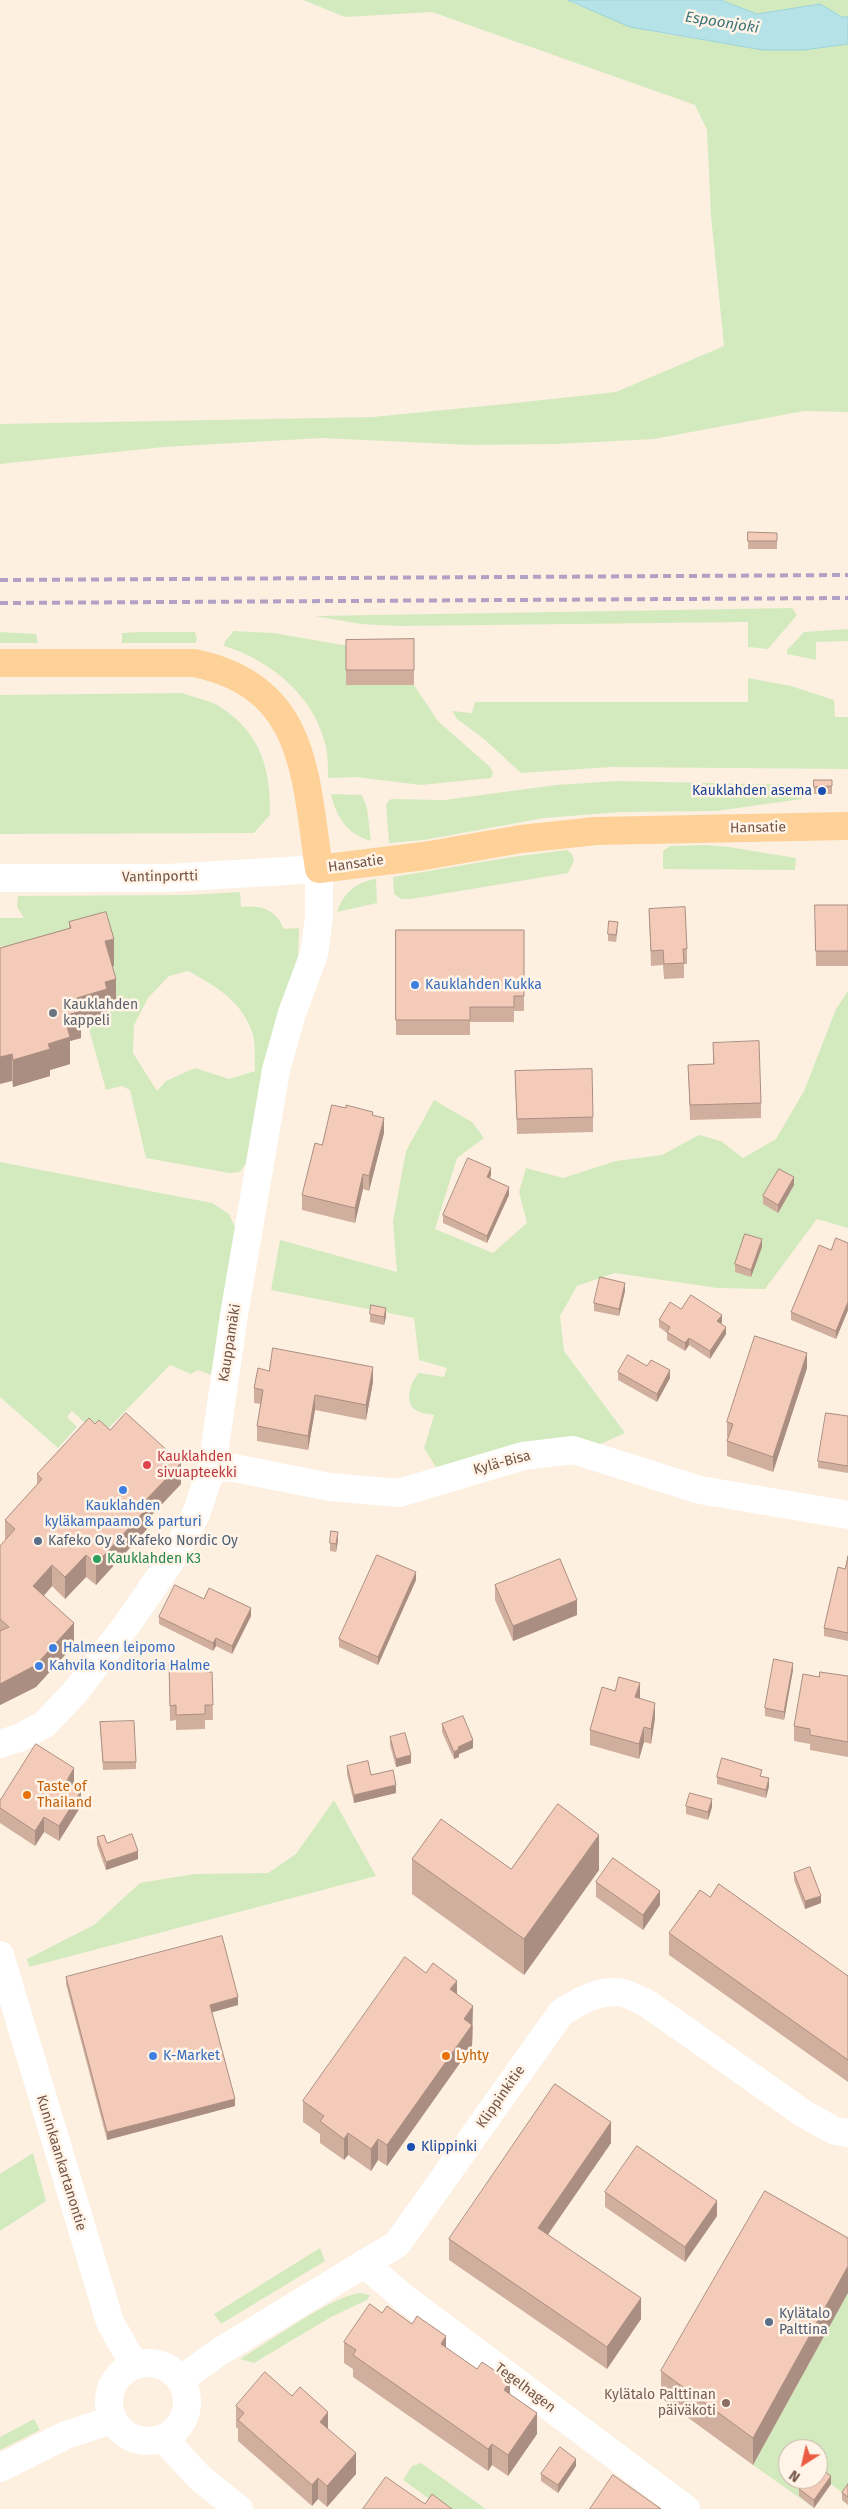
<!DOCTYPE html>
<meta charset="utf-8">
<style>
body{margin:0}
#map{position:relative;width:848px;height:2509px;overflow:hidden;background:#fdf0e1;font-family:"Fira Sans",sans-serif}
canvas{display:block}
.north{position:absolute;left:778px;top:2439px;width:50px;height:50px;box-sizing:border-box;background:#fff4e7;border:1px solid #c7b4a7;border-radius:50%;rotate:215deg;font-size:14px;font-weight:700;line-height:20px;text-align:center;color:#745447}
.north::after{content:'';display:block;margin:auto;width:18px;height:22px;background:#ea5d42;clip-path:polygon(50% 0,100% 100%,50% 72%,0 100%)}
</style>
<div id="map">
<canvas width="848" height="2509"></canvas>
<div class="north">N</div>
</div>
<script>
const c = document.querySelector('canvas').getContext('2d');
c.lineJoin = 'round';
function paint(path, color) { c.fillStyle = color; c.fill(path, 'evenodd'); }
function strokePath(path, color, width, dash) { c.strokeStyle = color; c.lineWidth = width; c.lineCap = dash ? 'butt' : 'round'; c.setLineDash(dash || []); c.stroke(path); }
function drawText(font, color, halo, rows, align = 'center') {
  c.font = font + ' "Fira Sans",sans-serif'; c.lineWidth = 5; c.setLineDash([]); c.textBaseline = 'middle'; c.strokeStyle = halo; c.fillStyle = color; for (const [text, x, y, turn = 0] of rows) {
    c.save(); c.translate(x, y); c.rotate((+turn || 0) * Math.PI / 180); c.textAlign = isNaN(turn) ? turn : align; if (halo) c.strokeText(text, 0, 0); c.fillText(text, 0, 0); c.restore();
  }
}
const green = new Path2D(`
 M303,0H568L577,5L655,32L763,50H804L848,44V412L804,411L654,439L557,444L471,445L322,438L164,447L0,464V424L373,417L515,403L616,392L724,346L711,216L707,130L695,105L432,12L345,17Z
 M721,0H848V17H842L820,4L757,14Z
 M792,608L797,615L768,649L748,647V622L398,626L361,624L315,616Z
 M848,629V641L816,642V660L787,654V650L804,632Z
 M234,631L273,633L343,645H362L346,685H414L438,721L490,767L493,773L491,778L421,785L356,777L328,778C328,768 328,757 326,747C315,697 271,660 224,646L225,641Z
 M0,632L36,634L38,643H0Z
 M141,632H195L197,640L195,643H122V633Z
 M748,678L791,686L834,700L835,717H848V769L611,767L521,773L484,739L457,719L452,711L472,713L475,702H748Z
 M182,693C194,698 211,700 222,708C261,734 271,770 270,815L254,833L0,834V695Z
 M618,781L801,785L802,799L716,811L621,812L544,818L424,840L389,843L386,805L389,800L392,799L444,800L556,785Z
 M331,794L362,795L367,808L371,841C347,834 336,817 331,794Z
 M705,845L729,847L796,858L795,870L663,869V851L670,846Z
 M567,850L572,854L574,861L568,873L411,899H401L394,894L393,877L512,857Z
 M376,879L377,903L337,912C343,893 356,882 376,879Z
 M240,892L241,907C262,905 275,909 284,929L299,928L298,962L263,1069L246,1164L240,1172L229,1173L146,1158L130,1090L122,1086L106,1090L87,1022L105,968L114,966L0,946V918H24L17,907L18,896L190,895ZM188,971C216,986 243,1002 253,1035C256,1046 254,1060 255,1071L229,1079L195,1068L166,1081L157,1091L133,1053L134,1025L148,998L169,976Z
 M848,991V1228L817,1219L765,1289L717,1288L615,1273L577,1286L560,1316L564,1351L625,1433L596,1446L439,1472L424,1448L434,1415C428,1414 419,1413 414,1409C404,1400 411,1381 419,1373L444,1377L447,1368L419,1360L414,1318L271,1290L280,1240L397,1272L393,1221L406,1151L434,1100L472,1122L484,1138L457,1158L435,1229L493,1253L527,1223L519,1192L526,1168L563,1178L616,1161L662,1155L699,1135L721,1141L743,1158L776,1139L804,1091L836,1009Z
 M0,1162L212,1203L229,1214L236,1229L211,1375L198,1370L191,1374L170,1365L100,1437L72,1411L67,1417L77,1427L58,1448L0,1397Z
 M334,1800L376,1876L29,1967L27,1959L94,1925L140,1883L194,1874L268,1873L296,1854Z
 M33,2153L46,2201L0,2231V2174Z
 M320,2248L325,2261L221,2324L214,2314Z
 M359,2293L370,2295L367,2300L331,2317L254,2363L240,2359C269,2342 329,2298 359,2293Z
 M848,2293V2505L842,2500L845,2495L831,2484L814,2508L753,2465ZM788,2449H818V2479H788Z
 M34,2419L40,2430L0,2450V2437Z
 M421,2463L486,2509H443L403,2480L412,2466Z`);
const water = new Path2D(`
 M568,0H721L757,14L820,4L842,17H848V44L804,50H763L630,27Z`);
const minor = new Path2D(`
 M0,878H168L319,869V917L314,954L292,1013L276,1070L234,1315L212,1467L196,1514L172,1559L128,1623L76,1691L45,1724L19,1738L0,1744
 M212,1467L234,1468L330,1487L399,1493L523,1456L573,1450L700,1490L848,1515
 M0,1955L110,2322L134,2365
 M365,2264L403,2297L686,2509
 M109 2402a39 39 0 1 1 78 0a39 39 0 1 1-78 0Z
 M180,2380L219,2352L397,2244L561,2013C577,2002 602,1988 623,1993C631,1995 640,2000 648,2004L804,2114L835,2131L848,2133
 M163,2438L200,2478L239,2509
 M0,2468L66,2435L112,2420`);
const major = new Path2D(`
 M0,663H194C307,686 305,775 319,869L424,856L521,839L596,831L848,826`);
const rail = new Path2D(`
 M0,580L848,575
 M0,603L848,598`);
const wall = new Path2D(`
 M748,532L777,541V549H748Z
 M414,639V685H346V640Z
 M814,780H832V794H814Z
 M848,905V966H816L815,920Z
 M649,909L687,949V964H684V978L664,979L663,965L651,966Z
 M69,922L114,966H113L116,1006L107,1009V1016L81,1023V1038L70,1041V1064L50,1070V1076L13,1087L12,1081L0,948L69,928Z
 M618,929L616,942L608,941V934Z
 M396,930H524V1011H514V1022H470V1035H396Z
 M713,1043L761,1103V1118L690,1120L688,1065L713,1064Z
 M515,1071L593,1117V1132L517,1134Z
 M373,1116L384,1133L369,1191L363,1189L355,1223L302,1210V1195L322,1145Z
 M491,1175L490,1178L509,1195L487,1243L443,1223V1215Z
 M794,1185L778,1213L763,1204V1196Z
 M848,1243V1310L836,1339L791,1320V1312L831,1250Z
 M762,1247L751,1277L735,1272V1264Z
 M625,1291L619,1316L594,1311V1303Z
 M681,1309L722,1322L721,1323L726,1334L710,1359L689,1345L685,1351L667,1340V1333L659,1327V1320Z
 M370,1314L386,1316L384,1325L370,1322Z
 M807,1368L773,1472L727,1456V1441L728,1438L727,1437V1422Z
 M269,1371L373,1382L366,1420L315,1410L308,1450L257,1441V1426L261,1404L254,1403V1388Z
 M618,1372L670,1378L657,1402L618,1380Z
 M848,1416V1473L818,1468V1461Z
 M95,1424L110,1430L181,1484L148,1519V1528L96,1585L86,1577L65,1599L52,1586L44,1596L74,1645L36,1687L0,1705V1546L5,1541V1520L37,1485V1474Z
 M338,1540L336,1552L330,1551V1543Z
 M848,1556V1641L824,1636V1628L845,1569Z
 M416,1580L378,1665L339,1647V1639Z
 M495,1585L577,1615L513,1641L495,1600Z
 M204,1599L251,1616L232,1654L216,1646L213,1651L159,1624V1617Z
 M169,1664L193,1668L206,1672H212L213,1720H205V1729L176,1730V1720L170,1721Z
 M793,1670L784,1720L765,1716V1708Z
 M848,1676V1757L810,1750V1744L794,1741V1726L819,1677Z
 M639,1698L655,1718L651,1744L644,1742L639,1759L590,1745V1730Z
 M100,1722L136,1762V1769L103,1770Z
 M442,1724L473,1748L459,1754V1757L454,1759L442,1732Z
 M390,1737L411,1763L396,1767L390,1745Z
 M347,1766L371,1775L396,1793L354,1803L347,1774Z
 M762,1776L769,1786L766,1798L717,1784V1777Z
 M74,1783L72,1786L81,1806L59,1841L44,1832L35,1846L0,1823V1801Z
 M686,1806L712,1807L708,1820L686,1814Z
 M97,1837L107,1843L138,1859L106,1870L97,1845Z
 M412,1859L511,1869L599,1870L524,1975L412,1894Z
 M794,1873L821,1903L805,1909L794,1880Z
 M596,1882L660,1905L643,1930L596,1897Z
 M710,1897L848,1976V2082L669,1955V1933Z
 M66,1977L238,2005L212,2012L235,2106L107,2140L66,1984Z
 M457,1994L473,2027L472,2046L387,2166L378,2160L371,2171L348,2155L344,2160L320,2143V2134L303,2122V2101Z
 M611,2143L548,2234L641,2319L607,2369L449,2260V2239Z
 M605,2192L717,2216L685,2262L605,2207Z
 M848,2238L753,2465L661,2398V2371Z
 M382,2313L446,2348L510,2394L537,2434L508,2476L492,2465L488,2471L353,2377V2369L344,2363V2342Z
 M236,2406L328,2429L356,2474L327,2507L318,2499L312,2506L238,2441V2429L236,2427Z
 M576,2466L558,2493L541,2481V2474Z
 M831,2484L814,2508L799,2496V2489Z
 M848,2484V2505L842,2500V2493Z`);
const shadedWall = new Path2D(`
 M114,939V966L105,968V941Z
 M116,979V1006L107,1009V1016L81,1023V1038L70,1041V1064L50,1070V1076L13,1087V1060L48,1044L64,1016L77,998L105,982Z
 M12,1054V1081L0,1084V1057Z
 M384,1118V1133L369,1191V1176Z
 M491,1168V1175L487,1185V1177Z
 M363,1174V1189L355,1223V1208Z
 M794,1177V1185L778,1213V1205Z
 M509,1187V1195L487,1243V1236Z
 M762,1239V1247L751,1277V1270Z
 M625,1283V1291L619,1316V1309Z
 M848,1302V1310L836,1339V1331Z
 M386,1308V1316L384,1325V1317Z
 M722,1315V1322L717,1329V1321Z
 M726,1327V1334L710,1359V1351Z
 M689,1338V1345L685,1351V1343Z
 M807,1353V1368L773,1472V1457Z
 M373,1367V1382L366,1420V1405Z
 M670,1370V1378L657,1402V1394Z
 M315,1395V1410L308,1450V1436Z
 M181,1463V1484L148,1519V1528L96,1585V1564L144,1502Z
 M338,1532V1540L336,1552V1544Z
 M86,1555V1577L65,1599V1577Z
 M52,1565V1586L33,1607V1586Z
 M416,1572V1580L378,1665V1657Z
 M577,1600V1615L513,1641V1626Z
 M251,1608V1616L232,1654V1646Z
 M74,1623V1645L36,1687L0,1705V1684Z
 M216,1638V1646L213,1651V1643Z
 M793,1663V1670L784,1720V1712Z
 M640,1683V1697L635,1712V1697Z
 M655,1703V1718L651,1744V1729Z
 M644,1727V1742L639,1759V1744Z
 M473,1740V1748L459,1754V1757L454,1759V1752L458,1747Z
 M411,1755V1763L396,1767V1759Z
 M74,1768V1783L66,1796V1782Z
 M769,1778V1786L766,1798V1790Z
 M396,1785V1793L354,1803V1795Z
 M81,1791V1806L59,1841V1826Z
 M712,1799V1807L708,1820V1812Z
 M44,1817V1832L35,1846V1831Z
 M599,1835V1870L524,1975V1939Z
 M138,1851V1859L106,1870V1862Z
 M660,1891V1905L643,1930V1915Z
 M821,1896V1903L805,1909V1901Z
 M457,1981V2002L450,1989Z
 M238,1997V2005L210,2013V2005Z
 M473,2006L472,2046L387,2166V2145L464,2019Z
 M235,2099V2106L107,2140V2132Z
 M611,2122V2143L538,2249V2228Z
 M348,2133V2155L344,2160V2139Z
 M378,2139V2160L371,2171V2149Z
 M717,2201V2216L685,2262V2247Z
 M848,2266V2293L753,2465V2438Z
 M641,2298V2319L607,2369V2347Z
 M446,2336V2358L441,2344Z
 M510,2381V2403L504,2390Z
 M328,2412V2434L320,2422Z
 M537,2413V2434L508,2476V2455Z
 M492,2444V2465L488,2471V2449Z
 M356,2453V2474L327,2507V2486Z
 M576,2459V2466L558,2493V2485Z
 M831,2476V2484L814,2508V2500Z
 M318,2478V2499L312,2506V2485Z`);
const building = new Path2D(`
 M748,532L777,533V541H748Z
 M414,639V670H346V640Z
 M814,780H832V786L814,787Z
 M815,905H848V951H816Z
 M685,907L687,949H683L684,963L664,964L663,950L651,951L649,909Z
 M106,912L114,939L105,941L116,979L105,982L107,989L77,998L81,1011L64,1016L70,1037L48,1044L50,1049L13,1060L12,1054L0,1057V948L71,928L69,922Z
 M609,921L618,922L616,935L608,934Z
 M396,930H524V996H514V1007H470V1020H396Z
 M759,1041L761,1103L690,1105L688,1065L714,1064L713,1043Z
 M592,1069L593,1117L517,1119L515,1071Z
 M332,1105L346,1108V1105L373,1112L372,1115L384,1118L369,1176L363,1174L355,1208L302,1195L315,1143L322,1145Z
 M468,1158L491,1168L487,1177L509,1187L487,1236L443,1215Z
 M779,1169L794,1177L778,1205L763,1196Z
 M745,1234L762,1239L751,1270L735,1264Z
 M836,1238L848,1243V1302L836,1331L791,1312L819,1245L831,1250Z
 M600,1277L625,1283L619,1309L594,1303Z
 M691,1295L722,1315L717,1321L726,1327L710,1351L689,1338L685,1343L667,1332L670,1327L659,1320L670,1302L681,1309Z
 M371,1305L386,1308L384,1317L370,1314Z
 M755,1336L807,1353L773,1457L727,1441L733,1424L727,1422Z
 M273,1348L373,1367L366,1405L315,1395L308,1436L257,1426L263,1390L254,1388L258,1368L269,1371Z
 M628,1355L647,1366L651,1360L670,1370L657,1394L618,1372Z
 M126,1413L181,1463L144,1502L148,1507L96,1564L86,1555L65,1577L52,1565L33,1586L74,1623L36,1665L0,1684V1631L9,1627L0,1619V1546L15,1529L5,1520L42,1479L37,1474L89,1418L95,1424L99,1420L110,1430Z
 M826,1413L848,1416V1466L818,1461Z
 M331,1531L338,1532L336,1544L330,1543Z
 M377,1555L416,1572L378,1657L339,1639Z
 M848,1556V1633L824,1628L838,1567L845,1569Z
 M560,1559L577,1600L513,1626L495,1585Z
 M175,1585L204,1599L209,1588L251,1608L232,1646L216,1638L213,1643L159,1617Z
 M774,1659L793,1663L784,1712L765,1708Z
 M193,1663V1668H206V1672H212L213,1705H205V1714L176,1715V1705L170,1706L169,1664Z
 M820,1672L848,1676V1742L810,1735V1729L794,1726L803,1674L819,1677Z
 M619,1677L640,1683L635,1697L655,1703L651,1729L644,1727L639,1744L590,1730L602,1687L615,1691Z
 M463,1716L473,1740L458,1747L459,1749L454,1752L442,1724Z
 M134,1721L136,1762H103L100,1722Z
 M405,1733L411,1755L396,1759L390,1737Z
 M36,1744L74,1768L66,1782L81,1791L59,1826L44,1817L35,1831L0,1808V1801Z
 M722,1758L762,1770L760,1776L769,1778L766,1790L717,1777Z
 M368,1761L371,1775L393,1770L396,1785L354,1795L347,1766Z
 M690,1793L712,1799L708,1812L686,1806Z
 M558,1804L599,1835L524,1939L412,1859L441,1819L511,1869Z
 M132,1834L138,1851L106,1862L97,1837L104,1835L107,1843Z
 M613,1858L660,1891L643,1915L596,1882Z
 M810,1867L821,1896L805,1901L794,1873Z
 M719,1884L848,1976V2060L669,1933L700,1890L710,1897Z
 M222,1936L238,1997L210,2005L235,2099L107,2132L66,1977Z
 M405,1957L426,1973L433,1963L457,1981L450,1989L473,2006L464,2019L472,2025L387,2145L378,2139L371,2149L348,2133L344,2139L320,2121L324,2116L303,2101Z
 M555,2084L611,2122L538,2228L641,2298L607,2347L449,2239Z
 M637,2146L717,2201L685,2247L605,2192Z
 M765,2191L848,2238V2266L753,2438L661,2371Z
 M370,2304L382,2313L387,2306L412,2324L417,2316L446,2336L441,2344L477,2369L482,2362L510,2381L504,2390L537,2413L508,2455L492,2444L488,2449L353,2355L356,2350L344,2342Z
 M265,2372L292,2396L300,2387L328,2412L320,2422L356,2453L327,2486L318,2478L312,2485L238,2420L244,2413L236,2406Z
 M560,2447L576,2459L558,2485L541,2474Z
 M818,2467L831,2476L814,2500L799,2489L805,2479H818Z
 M613,2475L661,2509H590Z
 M386,2477L425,2504L432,2494L452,2509H363Z
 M848,2484V2497L842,2493Z`);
const markers = [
 [822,791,5,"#1a4fb4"],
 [415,985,5,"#3f7fe0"],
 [53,1013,5,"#6b7280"],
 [147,1465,5,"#e0444e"],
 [123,1490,5,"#3f7fe0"],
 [38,1541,5,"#5c6f8a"],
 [97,1559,5,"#2e9e5b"],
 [53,1648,5,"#3f7fe0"],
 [39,1666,5,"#3f7fe0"],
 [27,1795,5,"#e8710a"],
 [153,2056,5,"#3f7fe0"],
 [446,2056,5,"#e8710a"],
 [411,2147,5,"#1a4fb4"],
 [769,2322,5,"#5c6f8a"],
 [726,2403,5,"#8d6e63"]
];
const transitNames = [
 ["Kauklahden asema",812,791],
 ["Klippinki",421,2147,"left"]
];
const streetNames = [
 ["Hansatie",758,828,-1],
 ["Hansatie",356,864,-8],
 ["Vantinportti",160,877,-1],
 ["Kauppamäki",230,1343,-81],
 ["Kylä-Bisa",502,1463,-15],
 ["Klippinkitie",501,2097,-55],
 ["Kuninkaankartanontie",61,2163,73],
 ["Tegelhagen",525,2388,37]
];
const shopNames = [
 ["Kauklahden Kukka",425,985],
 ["Kauklahden",123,1506,"center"],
 ["kyläkampaamo & parturi",123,1522,"center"],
 ["Halmeen leipomo",63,1648],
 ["Kahvila Konditoria Halme",49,1666],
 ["K-Market",163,2056]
];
const worshipNames = [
 ["Kauklahden",63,1005],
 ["kappeli",63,1021]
];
const healthNames = [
 ["Kauklahden",157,1457],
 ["sivuapteekki",157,1473]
];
const serviceNames = [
 ["Kafeko Oy & Kafeko Nordic Oy",48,1541],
 ["Kylätalo",779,2314],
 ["Palttina",779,2330]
];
const leisureNames = [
 ["Kauklahden K3",107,1559]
];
const foodNames = [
 ["Taste of",37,1787],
 ["Thailand",37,1803],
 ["Lyhty",456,2056]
];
const educationNames = [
 ["Kylätalo Palttinan",716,2395],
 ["päiväkoti",716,2411]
];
const waterNames = [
 ["Espoonjoki",722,23,9]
];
paint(green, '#d3eabf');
paint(water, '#b5e2e6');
strokePath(water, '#9bd3d8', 1);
strokePath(minor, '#fff', 28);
strokePath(major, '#fdd197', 28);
strokePath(rail, '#b2a0c5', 4, [8, 5]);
paint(wall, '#d1af9e');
paint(shadedWall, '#aa8e81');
paint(building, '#f3cbb8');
strokePath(building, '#aa8e81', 1);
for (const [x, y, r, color] of markers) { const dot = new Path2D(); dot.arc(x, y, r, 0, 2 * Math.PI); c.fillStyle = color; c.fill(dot); strokePath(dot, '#fff4e7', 2); }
drawText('14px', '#164399', '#fff4e7', transitNames, 'right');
drawText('14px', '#745447', '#fff4e7', streetNames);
drawText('14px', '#366cbe', '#fff4e7', shopNames, 'left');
drawText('14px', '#5b616d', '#fff4e7', worshipNames, 'left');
drawText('14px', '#be3a42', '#fff4e7', healthNames, 'left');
drawText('14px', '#4e5e75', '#fff4e7', serviceNames, 'left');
drawText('14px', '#27864d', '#fff4e7', leisureNames, 'left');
drawText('14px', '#c56008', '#fff4e7', foodNames, 'left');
drawText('14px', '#785e54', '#fff4e7', educationNames, 'right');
drawText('italic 15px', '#3b747a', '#fff4e7', waterNames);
</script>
